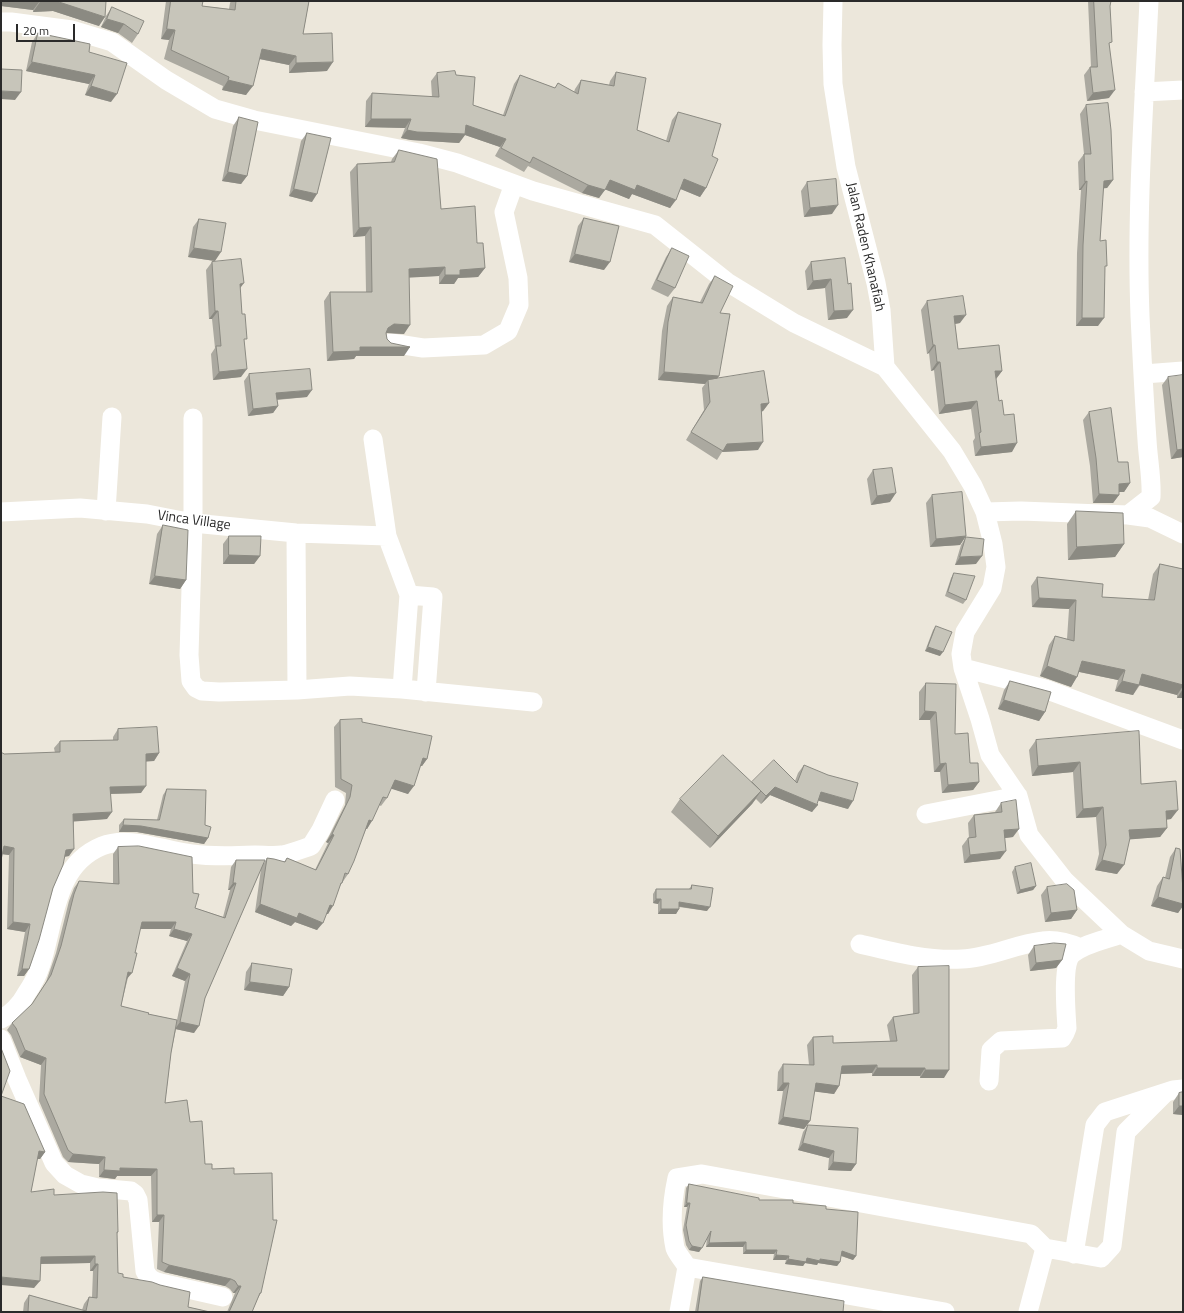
<!DOCTYPE html>
<style>
body{margin:0}
#map{position:relative;width:1184px;height:1313px;overflow:hidden;background:#ece7db;font-family:"Titillium Web",sans-serif}
canvas{display:block}
.frame{position:absolute;inset:0;border:2px solid #2a2a2a;pointer-events:none}
.scale{position:absolute;left:16px;top:24px;width:59px;height:18px;box-sizing:border-box;border:2px solid #2a2a2a;border-top:0;padding-left:5px;font-size:12px;line-height:14px;white-space:nowrap;color:#2a2a2a;-webkit-text-stroke:3px #fff;paint-order:stroke}
</style>
<div id="map">
<canvas width="1184" height="1313"></canvas>
<div class="frame"></div>
<div class="scale">20 m</div>
</div>
<script>
const c = document.querySelector('canvas').getContext('2d');
c.lineJoin = 'round';
function strokePath(path, color, width, dash) { c.strokeStyle = color; c.lineWidth = width; c.lineCap = dash ? 'butt' : 'round'; c.setLineDash(dash || []); c.stroke(path); }
function paint(path, color) { c.fillStyle = color; c.fill(path, 'evenodd'); }
function drawText(font, color, halo, rows, align = 'center') {
  c.font = font + ' "Titillium Web",sans-serif'; c.lineWidth = 3; c.setLineDash([]); c.textBaseline = 'middle'; c.strokeStyle = halo; c.fillStyle = color; for (const [text, x, y, turn = 0] of rows) {
    c.save(); c.translate(x, y); c.rotate((+turn || 0) * Math.PI / 180); c.textAlign = isNaN(turn) ? turn : align; if (halo) c.strokeText(text, 0, 0); c.fillText(text, 0, 0); c.restore();
  }
}
const street = new Path2D(`
 M833,1L832,45L833,84L846,167L876,283L881,310L885,367L952,451L973,486L985,512L993,544L996,567L992,588L965,632L961,654L963,668L980,719L990,755L1018,796L1029,835L1065,881L1121,934L1149,951L1183,959
 M1,22H11L72,30L112,42L166,80L215,109L254,120L419,153L457,163L533,191L655,225L727,282L794,323L885,367
 M1144,92L1183,90
 M391,343L423,348L484,345L508,331L519,305L518,278L504,212L514,184
 M1144,374L1183,371
 M193,418V523L189,655L191,681L196,688L202,691L219,692L297,690L350,686L402,689L533,702
 M373,439L387,536L409,595L402,689
 M106,511L112,417
 M1,512L80,508L147,514L193,523L296,533L387,536
 M985,512L1021,511L1128,515L1150,518L1183,534
 M1128,515L1151,497C1152,478 1148,459 1147,440C1144,398 1142,357 1140,316C1136,211 1144,106 1149,1
 M296,533L297,690
 M409,595L433,597L426,692
 M963,668L1045,689L1183,740
 M926,814L1018,796
 M860,944C893,952 927,961 962,959C990,958 1015,944 1043,941C1056,939 1069,943 1081,948
 M1,1019C11,1014 21,1004 26,994C32,985 37,977 40,967C55,924 53,866 102,846C129,835 164,851 192,854C213,857 234,856 255,855C264,855 273,856 282,855C292,853 302,849 311,846L321,830L335,800
 M1,1039L17,1079L54,1163L65,1175L81,1184L98,1188L131,1191L135,1194L138,1200L145,1271C149,1279 153,1281 161,1283L223,1297
 M989,1081L991,1050L1001,1041L1062,1038L1065,1033L1067,1028C1066,1012 1062,964 1072,954C1085,943 1105,940 1121,934
 M1074,1254L1095,1125L1105,1112L1173,1090L1183,1089
 M679,1312L687,1267
 M945,1312L687,1267C684,1261 677,1254 675,1248C670,1225 672,1201 677,1178L702,1174L1031,1234L1045,1248L1101,1258L1112,1246L1126,1132L1164,1094
 M1028,1312L1045,1248`);
const wall = new Path2D(`
 M1,1H106L99,26L53,11L33,12V10L1,6Z
 M166,1H203L202,6L229,9L230,3L231,1H309L303,34L327,71L289,73V65L259,59L246,95L222,90L223,86L164,59L169,40L161,39Z
 M1088,1H1111L1110,6L1109,47V98L1087,101L1084,75L1090,67H1091Z
 M112,7L138,34L132,43L118,33L101,27L106,16Z
 M38,33L89,52L111,102L85,95L89,84L26,71L32,42Z
 M616,72L637,130L666,141L672,120L678,112L712,156L706,188L700,197L681,189L670,208L632,194L629,199L605,189L599,198L582,193L528,166L524,172L495,156L500,147L465,135L459,143L411,140L401,138L405,128L365,127L366,101L372,93L432,97L431,81L437,73L456,75L473,105L503,115L514,84L520,75L555,88L558,83L574,92L575,89L581,80L609,85L610,81Z
 M1086,105L1113,180L1107,188H1103L1100,241L1105,268L1098,326H1076L1077,253L1081,190H1079L1078,162L1084,154L1080,114Z
 M239,117L247,176L241,184L222,181L233,126Z
 M307,133L312,202L289,196L301,141Z
 M399,150L441,209L477,243L485,268L478,277L458,278L454,284H439V276L409,277L404,334L387,333H386L387,339L404,356H356L354,359L327,361L324,301L330,292H366L365,236L353,237L350,172L357,164L391,162L392,159Z
 M807,182L832,214L804,217L801,191Z
 M584,218L604,270L569,262L578,226Z
 M199,219L215,261L188,257L193,227Z
 M672,248L675,288L668,297L651,289L666,257Z
 M845,258L847,318L828,320L825,288L807,290L805,271L811,262Z
 M212,262L240,288L244,343L241,377L213,380L211,354L215,348L212,319H209L206,270Z
 M715,276L720,313L717,379L769,403L763,411L761,412L758,450L722,452L717,460L686,440L704,410L702,388L705,384L658,380L662,331L667,306L673,297L700,302L709,284Z
 M927,301L960,323L955,324L958,349L1002,371L996,379L999,401L1004,415L1012,452L975,456L973,441L975,438L971,409L939,414L934,370L931,371L929,353L927,354L921,310Z
 M249,374L307,397L277,400L278,406L273,413L248,416L244,381Z
 M1168,377L1183,457L1171,459L1162,385Z
 M1089,412L1130,483L1124,492H1119V495L1113,503H1093L1090,466L1083,420Z
 M873,470L890,502L871,505L867,479Z
 M932,495L966,536L960,545L930,547L926,503Z
 M1076,511L1124,544L1115,557L1068,560L1067,524Z
 M163,525L186,580L180,589L149,584L157,534Z
 M229,536L260,556L254,564H223V544Z
 M966,537L976,564L955,565L961,545Z
 M1160,564L1183,569V698H1177V695L1140,685L1133,695L1115,691L1118,680L1079,672L1071,687L1040,676L1049,645L1055,636L1067,639L1069,609L1032,607L1031,586L1037,577L1102,597L1148,600L1153,574Z
 M954,573L966,600L963,604L945,596L951,578Z
 M936,626L940,656L925,651L933,630Z
 M1010,681L1045,712L1039,721L998,709L1004,690Z
 M926,683L955,734L970,763L979,782L973,790L942,793L940,772H934L930,720H919V692Z
 M340,720L362,722L427,759L422,766H420L408,794L391,788L387,798L381,806L379,805L367,829H366L348,874L340,886L328,914H326L317,930L295,922L291,926L255,912L261,869L205,998L194,1033L176,1029L171,1053L165,1103L190,1122L205,1164L212,1169L234,1174L261,1293L258,1298L252,1312H227L235,1293H233L230,1289L225,1286L164,1272L157,1269L159,1222H152L151,1176H117L115,1179L100,1177H99V1164L68,1162L63,1157L39,1101L41,1065L20,1057L11,1035L7,1030L12,1023L31,1006L46,982L56,953L69,901L74,888L79,881L113,884V854L118,847L193,893L195,908L223,917L230,890H228L231,867L236,860L264,863L267,858L284,862L287,858L315,870L328,843L326,842L345,805L346,793L335,787L334,727ZM140,929H171L169,936L187,941L172,976L185,981L177,1020L148,1014L121,1006Z
 M118,729L159,753L154,761H146L141,793L111,794L107,819L74,821L69,856L64,857L53,888L29,969L24,976H17L25,932L7,929L9,855L2,854L4,754L55,753L54,748L60,741L113,740V737Z
 M1036,740L1141,784L1171,819L1166,820L1167,828L1160,837L1130,839L1117,874L1095,870L1099,854L1096,817L1076,818L1073,772L1032,776L1029,750Z
 M804,765L848,809L818,800L812,812L770,795L761,804L756,799L752,804L710,848L671,812L680,799L752,782L795,781L798,773Z
 M167,789L205,825L208,838L204,844L137,832H119V825L124,819L157,820L163,795Z
 M1001,803L1013,837L1004,838L1000,859L964,863L962,846L968,838H969L968,823L974,815L995,812Z
 M1176,848L1183,890V906L1178,913L1151,906L1157,886L1163,877L1165,878L1170,857Z
 M1015,867L1036,886L1033,890L1017,894L1012,872Z
 M692,885L707,911L679,907V909L676,914H658V904L653,903V894L656,889H689Z
 M1047,887L1077,910L1071,919L1045,922L1041,895Z
 M1034,946L1062,960L1056,968L1030,971L1028,955Z
 M252,963L289,987L283,996L244,990L246,972Z
 M918,967L944,1078H920V1076H872V1073L841,1074L839,1086L834,1094L814,1091L810,1121L804,1129L778,1124L783,1091H777L778,1072L783,1064L809,1065L807,1045L813,1037L833,1043L890,1041L887,1025L893,1017L913,1014L912,975Z
 M1183,1092V1115L1173,1114V1102L1179,1093Z
 M1,1096L45,1152L40,1159H37L31,1192L54,1195L118,1232L117,1234L118,1273L123,1277L188,1307L210,1312H23L24,1303L29,1295L82,1310L84,1304L89,1297H92L93,1271H90V1263L40,1264L34,1288Z
 M808,1125L856,1164L851,1171L828,1170L829,1158L798,1150L803,1132Z
 M689,1184L759,1200L793,1203L826,1209L856,1256L853,1260L841,1256L840,1262L837,1266L818,1263L817,1265L805,1263L803,1266L785,1264L786,1260H773L774,1254H743V1247H706L707,1238L699,1252L689,1250L686,1245L683,1230L687,1207H684L686,1188Z
 M703,1277L843,1312H695L700,1281Z`);
const shadedWall = new Path2D(`
 M1,1H40L33,10L1,6Z
 M40,2H59L105,17L99,26L53,11L33,12Z
 M107,19L124,24L118,33L101,27Z
 M167,29L175,30L169,40L161,39Z
 M262,49L296,56L289,65L255,58Z
 M32,62L95,75L89,84L26,71Z
 M333,62L327,71L289,73L296,63Z
 M228,80L253,86L246,95L222,90Z
 M91,86L117,94L111,102L85,95Z
 M1115,90L1109,98L1087,101L1093,93Z
 M1,91L21,92L15,100L1,99Z
 M371,119H411L405,128L365,127Z
 M466,125L506,139L500,147L465,135L459,143L411,140L401,138L407,130Z
 M228,172L247,176L241,184L222,181Z
 M684,179L706,188L700,197L678,188Z
 M610,180L637,185L676,200L670,208L632,194L629,199L604,189Z
 M1113,180L1107,188L1098,189L1104,181Z
 M1087,181L1081,190H1079L1085,182Z
 M588,185L605,190L599,198L582,193Z
 M294,189L317,194L312,202L289,196Z
 M838,205L832,214L804,217L810,208Z
 M371,227L365,236L353,237L359,228Z
 M194,248L221,252L215,261L188,257Z
 M575,254L610,262L604,270L569,262Z
 M445,267L439,276L403,278L409,269Z
 M485,268L478,277L458,278L454,284H439L445,275L460,270Z
 M831,279L825,288L807,290L813,281Z
 M244,283L238,291L240,284Z
 M853,310L847,318L828,320L834,311Z
 M215,311H218L212,319H209Z
 M966,315L960,323L948,325L954,316Z
 M1082,318H1104L1098,326H1076Z
 M394,324L410,325L404,334L387,333L382,336L388,328Z
 M933,345H935L929,353L927,354Z
 M360,347H410L404,356H356L354,359L327,361L333,352Z
 M937,362H940L934,370L931,371Z
 M247,369L241,377L213,380L219,372Z
 M995,371H1002L996,379Z
 M664,372L719,376L713,385L708,380L705,384L658,380Z
 M312,390L307,397L271,400L276,393Z
 M977,401L971,409L939,414L945,405Z
 M769,403L763,411L755,413L761,404Z
 M278,406L273,413L248,416L253,409Z
 M763,442L758,450L722,452L727,444Z
 M1017,443L1012,452L975,456L981,447Z
 M1183,449V457L1171,459L1177,450Z
 M1130,483L1124,492H1113L1119,484Z
 M896,493L890,502L871,505L877,496Z
 M1099,494L1119,495L1113,503H1093Z
 M966,536L960,545L930,547L936,539Z
 M1124,544L1115,557L1068,560L1077,547Z
 M229,555L260,556L254,564H223Z
 M982,556L976,564L955,565L960,557Z
 M155,576L186,580L180,589L149,584Z
 M1039,598L1076,600L1069,609L1032,607Z
 M928,647L943,652L940,656L925,651Z
 M1082,661L1125,670L1118,680L1075,671Z
 M1047,666L1077,677L1071,687L1040,676Z
 M1142,674L1183,685V686L1177,695L1135,684Z
 M1122,681L1139,685L1133,695L1115,691Z
 M1183,689V698H1177Z
 M1004,700L1045,712L1039,721L998,709Z
 M925,711L936,712L930,720H919Z
 M159,753L154,761L141,762L146,754Z
 M423,758L427,759L422,766L418,765Z
 M1080,762L1073,772L1032,776L1038,766Z
 M946,763L940,772H934L940,764Z
 M395,780L414,786L408,794L389,788Z
 M979,782L973,790L942,793L948,785Z
 M146,786L141,793L105,794L110,787Z
 M775,787L818,805L812,812L770,795L761,804L766,796Z
 M761,791L752,804L710,848L718,836Z
 M821,792L853,801L848,809L816,800Z
 M1103,807L1096,817L1076,818L1083,809Z
 M1178,810L1171,819L1159,820L1166,811Z
 M112,812L107,819L68,822L73,814Z
 M369,820L372,821L367,829L364,828Z
 M123,825L141,826L208,838L204,844L137,832H119Z
 M1167,828L1160,837L1123,840L1129,830Z
 M1019,829L1013,837L998,839L1004,830Z
 M332,834L334,835L328,843L326,842Z
 M4,846L14,848L9,855L1,854Z
 M74,849L69,856L61,857L66,850Z
 M1006,851L1000,859L964,863L970,855Z
 M1102,860L1124,865L1117,874L1095,870Z
 M233,883H236L230,890H228Z
 M1036,886L1033,890L1017,894L1020,890Z
 M1158,897L1183,904V906L1178,913L1151,906Z
 M656,899H661L658,904L653,903Z
 M679,902L710,907L707,911L676,906Z
 M260,904L299,913L323,923L317,930L295,922L291,926L255,912Z
 M330,905L333,906L328,914L324,913Z
 M661,909H679L676,914H658Z
 M1077,910L1071,919L1045,922L1051,913Z
 M13,922L30,924L25,932L7,929Z
 M142,922H176L171,929H136Z
 M174,929L192,934L187,941L169,936Z
 M1062,960L1056,968L1030,971L1036,963Z
 M177,968L190,974L185,981L172,976Z
 M22,969H29L24,976H17Z
 M128,972L132,973L126,980Z
 M250,982L289,987L283,996L244,990Z
 M180,1022L199,1026L194,1033L175,1029Z
 M25,1050L46,1058L41,1065L20,1057Z
 M877,1065L872,1073L837,1074L842,1066Z
 M877,1068H925L920,1076H872Z
 M925,1070H949L944,1078H920Z
 M783,1083H789L783,1091H777Z
 M816,1083L839,1086L834,1094L810,1091Z
 M1179,1106H1183V1115L1173,1114Z
 M783,1117L810,1121L804,1129L778,1124Z
 M803,1143L834,1151L829,1158L798,1150Z
 M39,1151L45,1152L40,1159H33Z
 M73,1154L105,1157L99,1164L68,1162Z
 M833,1162L856,1164L851,1171L828,1170Z
 M120,1168L157,1169L151,1176H117L115,1179L99,1177L104,1170Z
 M687,1203H690L687,1207H684Z
 M157,1215H164L159,1222H152Z
 M746,1242L743,1247H706L709,1243Z
 M692,1246L702,1248L699,1252L689,1250Z
 M746,1250H777L774,1254H743Z
 M842,1251L856,1256L853,1260L839,1255Z
 M776,1255L789,1256L786,1260H773Z
 M95,1256L90,1263L35,1264L41,1257Z
 M807,1258L820,1259L840,1262L837,1266L818,1263L817,1265L805,1263L803,1266L785,1264L788,1259Z
 M95,1264H98L93,1271H90Z
 M169,1265L231,1279L225,1286L164,1272Z
 M1,1277L40,1281L34,1288L1,1285Z
 M238,1286H241L235,1293H233Z`);
const building = new Path2D(`
 M40,1H106L105,17L59,2H40Z
 M171,1H203L202,6L235,10L236,1H309L303,34L332,33L333,62L296,63V56L262,49L253,86L228,80L229,77L171,50L175,30L167,29Z
 M1094,1H1111L1110,6L1112,42L1109,43L1115,90L1093,93L1090,67H1097Z
 M112,7L144,21L138,34L124,24L107,19Z
 M38,33L90,44L89,52L127,63L117,94L91,86L95,75L32,62Z
 M1,69L22,70L21,92L1,91Z
 M455,71L456,75L475,77L473,105L505,116L520,75L555,88L558,83L578,94L581,80L614,86L616,72L646,78L637,130L669,142L678,112L721,124L712,156L718,159L706,188L684,179L676,200L637,185L635,190L610,180L605,190L588,185L533,157L530,163L501,148L506,139L466,125L465,134L417,132L407,130L411,119H371L372,93L439,97L437,73Z
 M1108,103L1111,130L1113,180L1104,181L1100,241L1106,240L1107,266H1105L1104,318H1082L1083,245L1087,181L1085,182L1084,154H1091L1086,105Z
 M239,117L258,122L247,176L228,172Z
 M307,133L331,138L317,194L294,189Z
 M399,150L437,159L441,209L475,206L477,243H483L485,268L460,270V275H445V267L409,269L410,325L394,324L388,328L386,333L387,339L391,343L410,347H360V351L333,352L330,292H372L371,227L359,228L357,164L394,162Z
 M836,179L838,205L810,208L807,182Z
 M584,218L619,226L610,262L575,254Z
 M199,219L226,223L221,252L194,248Z
 M672,248L689,256L675,288L657,280Z
 M845,258L848,284L851,283L853,310L834,311L831,279L813,281L811,262Z
 M241,259L244,283L240,284L242,314H245L247,339H244L247,369L219,372L216,346H221L218,311H215L212,262Z
 M715,276L733,286L720,313L730,314L719,376L664,372L668,322L673,297L702,303Z
 M963,296L966,315L954,316L958,349L999,345L1002,371H995L999,401L1002,400L1004,415L1014,414L1017,443L981,447L979,433L981,432L977,401L945,405L940,362H937L935,345H933L927,301Z
 M310,369L312,390L276,393L278,406L253,409L249,374Z
 M764,371L769,403L761,404L763,442L727,444L723,451L691,432L710,402L708,380Z
 M1183,375V449L1177,450L1168,377Z
 M1111,408L1118,462H1128L1130,483L1119,484V495L1099,494L1096,458L1089,412Z
 M892,468L896,493L877,496L873,470Z
 M962,492L966,536L936,539L932,495Z
 M1076,511L1123,513L1124,544L1077,547Z
 M163,525L188,530L186,580L155,576Z
 M229,536H261L260,556L229,555Z
 M966,537L984,539L982,556L960,557Z
 M1160,564L1183,569V685L1142,674L1139,685L1122,681L1125,670L1082,661L1077,677L1047,666L1055,636L1074,641L1076,600L1039,598L1037,577L1103,584L1102,597L1154,600Z
 M954,573L975,576L966,600L948,592Z
 M936,626L952,632L943,652L928,647Z
 M1010,681L1051,692L1045,712L1004,700Z
 M926,683L956,684L955,734L968,733L970,763H978L979,782L948,785L946,763L940,764L936,712L925,711Z
 M362,719V722L432,736L427,759L423,758L414,786L395,780L387,798L383,797L372,821L369,820L354,861L348,874L345,873L342,883H341L333,906L330,905L323,923L299,913L297,918L260,904L267,858L274,859L285,862L287,858L316,870L334,835L332,834L350,797L352,785L341,779L340,720Z
 M157,727L159,753L146,754V786L110,787L112,812L73,814L74,849L66,850L63,865L53,888L39,940L29,969H22L30,924L13,922L14,848L4,846L1,860V753H3L4,754L60,752V741L118,740V729Z
 M1139,731L1141,784L1176,781L1178,810L1166,811L1167,828L1129,830L1130,838L1124,865L1102,860L1106,845L1103,807L1083,809L1080,762L1038,766L1036,740Z
 M723,755L761,791L718,836L680,799Z
 M774,760L797,783L804,765L828,775L858,783L853,801L821,792L817,804L818,805L775,787L766,796L752,782Z
 M167,789L206,790L205,825L211,827L208,838L141,826L123,825L124,819L159,820Z
 M1016,800L1019,829L1004,830L1006,851L970,855L968,838L976,837L974,815L1002,812L1001,803Z
 M139,846L192,857L193,893L199,894L195,908L225,918L236,883H233L236,860H265L205,998L199,1026L180,1022L190,974L177,968L192,934L174,929L176,922H142L135,953H137L132,973L128,972L121,1006L149,1013L148,1014L177,1020L171,1053L165,1103L187,1100L190,1122L202,1121L205,1164H212V1169L234,1168V1174L272,1173L273,1220H277L261,1293H260L252,1312H229L241,1286H238L235,1281L231,1279L169,1265L162,1262L164,1215H157V1169L120,1168V1171L105,1170H104L105,1157L73,1154L68,1150L44,1094L46,1058L25,1050L16,1028L12,1023L32,1004L51,975L61,946L74,894L79,881L119,884L118,847Z
 M1176,848L1180,849L1183,890V904L1158,897L1163,877L1169,879Z
 M1031,863L1036,886L1020,890L1015,867Z
 M1067,884L1074,890L1077,910L1051,913L1047,887Z
 M692,885L713,888L710,907L679,902V909H661V899H656V889H691Z
 M1054,943L1066,944L1062,960L1036,963L1034,946Z
 M252,963L292,969L289,987L250,982Z
 M949,966V1070H925V1068H877V1065L842,1066L839,1086L816,1083L810,1121L783,1117L789,1083H783V1064L814,1065L813,1037L833,1036V1043L897,1041L893,1017L919,1013L918,967Z
 M1,1048L10,1071L1,1096L24,1104L45,1152L39,1151L31,1192L54,1189V1195L103,1192L117,1193L118,1232H117L118,1273L123,1274V1277L152,1282L160,1285L190,1292L188,1307L210,1312H28L29,1295L86,1311L89,1297L97,1298L98,1264H95V1256L41,1257L40,1281L1,1277Z
 M1183,1092V1106H1179V1093Z
 M808,1125L858,1128L856,1164L833,1162L834,1151L803,1143Z
 M689,1184L759,1198V1200H793V1203L826,1206V1209L858,1212L856,1256L842,1251L840,1262L820,1259V1261L807,1258L806,1262L788,1259L789,1256L776,1255L777,1250H746V1242L709,1243L711,1231L702,1248L692,1246L689,1241L686,1225L690,1203H687Z
 M703,1277L844,1301L843,1312H698Z`);
const streetNames = [
 ["Jalan Raden Khanafiah",865,247,77],
 ["Vinca Village",194,521,8]
];
strokePath(street, '#fff', 19);
paint(wall, '#aba9a0');
paint(shadedWall, '#8b8a82');
paint(building, '#c7c5ba');
strokePath(building, '#8b8a82', 1);
drawText('14px', '#2a2a2a', '#fff', streetNames);
</script>
